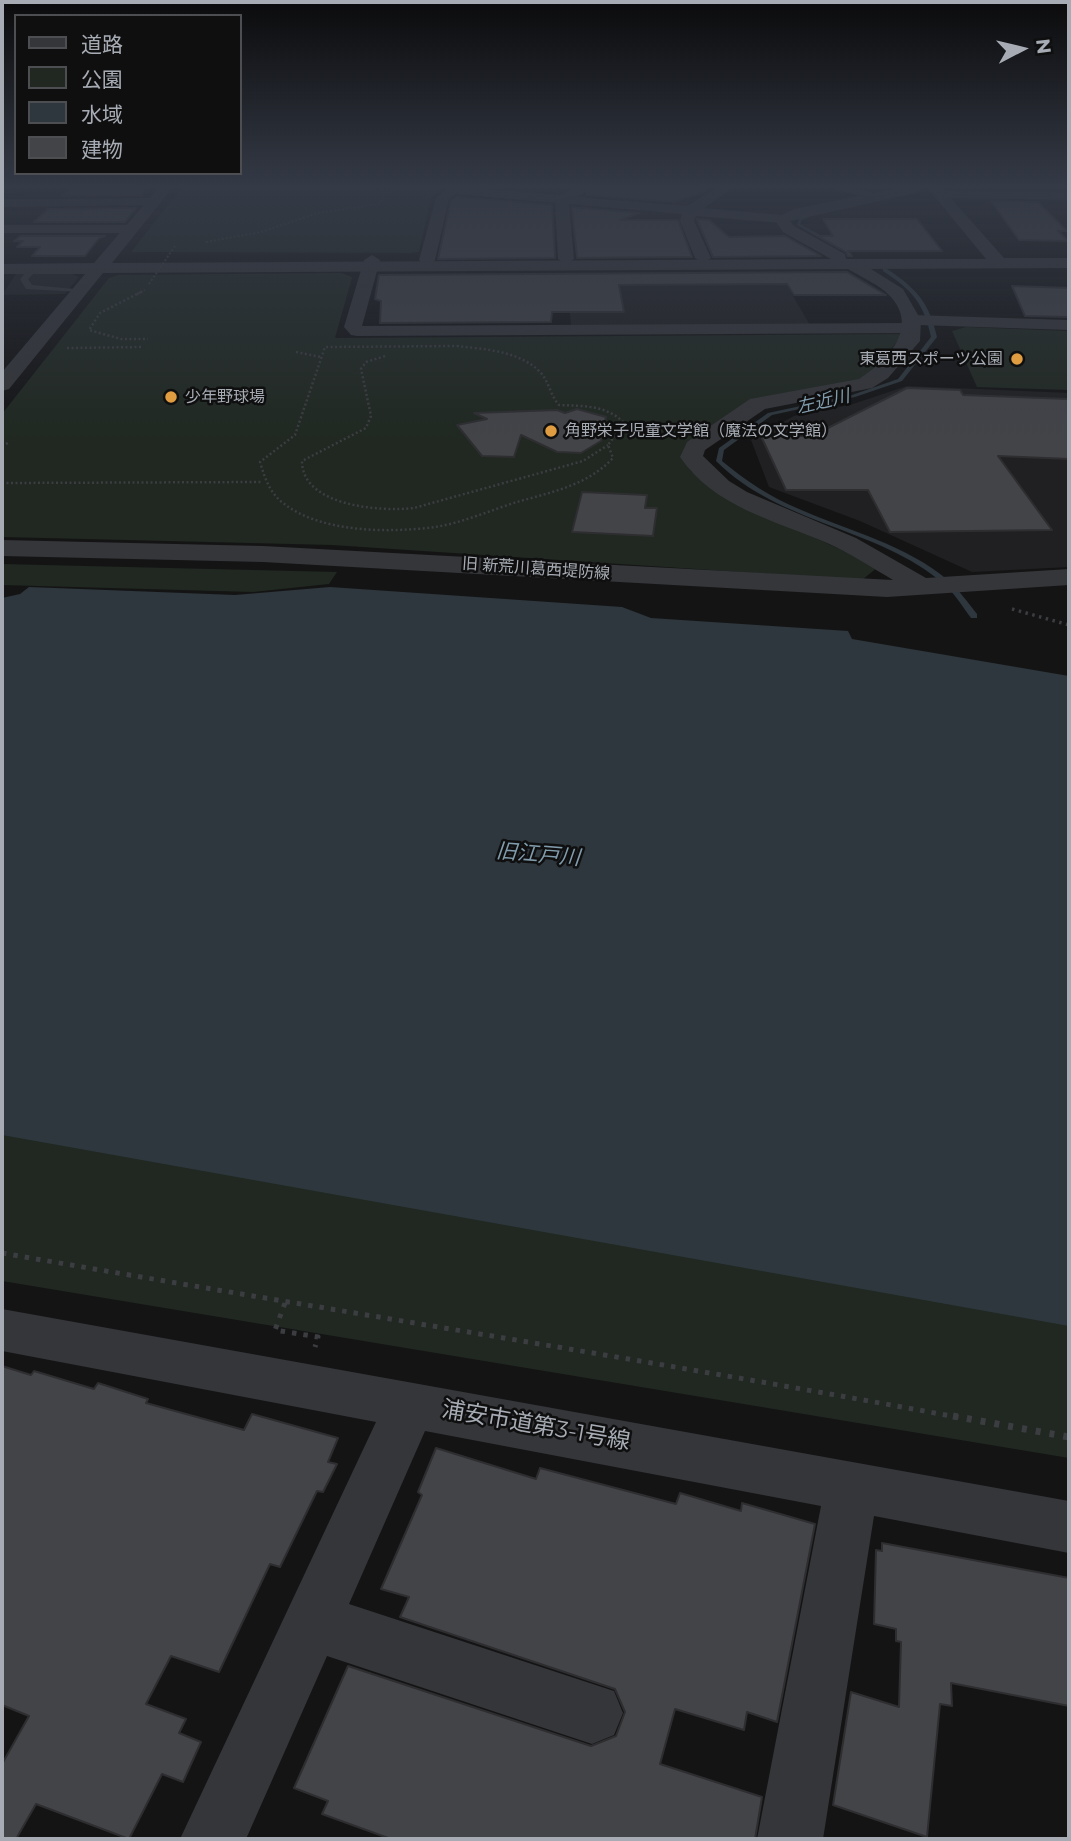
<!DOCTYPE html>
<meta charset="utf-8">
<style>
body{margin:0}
#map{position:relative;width:1071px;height:1841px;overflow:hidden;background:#141415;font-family:Montserrat,"Noto Sans JP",sans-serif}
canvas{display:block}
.frame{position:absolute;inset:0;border:4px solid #a7acb4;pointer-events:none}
.legend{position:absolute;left:14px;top:14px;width:228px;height:161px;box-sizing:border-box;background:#0f0f10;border:2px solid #4c4e52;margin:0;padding:9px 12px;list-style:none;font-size:21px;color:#a7acb4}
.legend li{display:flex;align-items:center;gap:14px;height:35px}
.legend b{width:35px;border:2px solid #4c4e52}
.north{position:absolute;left:987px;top:14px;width:70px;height:70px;-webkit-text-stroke:5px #0f0f10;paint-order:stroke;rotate:83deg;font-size:19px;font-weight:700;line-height:28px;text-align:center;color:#a7acb4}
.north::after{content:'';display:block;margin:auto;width:24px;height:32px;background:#a7acb4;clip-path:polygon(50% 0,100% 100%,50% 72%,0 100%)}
</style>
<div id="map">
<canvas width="1071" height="1841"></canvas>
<div class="frame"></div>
<ul class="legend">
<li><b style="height:9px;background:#35363a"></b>道路</li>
<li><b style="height:19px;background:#202821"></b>公園</li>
<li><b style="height:19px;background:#2e373d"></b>水域</li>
<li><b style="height:19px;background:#434448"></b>建物</li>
</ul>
<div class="north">N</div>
</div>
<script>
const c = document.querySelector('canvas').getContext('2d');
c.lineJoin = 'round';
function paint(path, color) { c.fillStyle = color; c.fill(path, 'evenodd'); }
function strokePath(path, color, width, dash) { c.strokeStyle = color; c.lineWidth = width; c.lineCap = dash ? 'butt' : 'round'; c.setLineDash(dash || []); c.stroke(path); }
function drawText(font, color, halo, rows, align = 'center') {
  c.font = font + ' Montserrat,"Noto Sans JP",sans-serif'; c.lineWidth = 5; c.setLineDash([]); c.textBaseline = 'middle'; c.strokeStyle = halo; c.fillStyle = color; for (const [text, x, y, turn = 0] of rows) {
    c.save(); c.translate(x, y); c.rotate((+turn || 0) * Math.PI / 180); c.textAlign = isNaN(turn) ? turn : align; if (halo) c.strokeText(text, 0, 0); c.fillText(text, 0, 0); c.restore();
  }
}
const built = new Path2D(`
 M779,272L810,325H571L566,273Z
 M16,274H72L79,277L65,294L2,295Z
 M907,386L1069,393V567L972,572L860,521L769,487L751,440L794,416L850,405Z`);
const green = new Path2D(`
 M183,186H446L431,198L419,252L411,253L131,252Z
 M341,273L352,277L335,338L903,334L872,373L853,382L750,402L681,457L691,471L717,492L878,567L862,580L332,545L2,537V414L109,278L119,275Z
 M966,327L1069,331V390L977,387L952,331Z
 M2,564L337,572L329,584L253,592L2,585Z
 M2,1122L1069,1294V1458L2,1281Z`);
const water = new Path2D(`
 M29,587L235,595L330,587L622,607L651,618L848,631L852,639L1069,676V1326L2,1135V598L20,594Z`);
const stream = new Path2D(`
 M813,213L816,214L802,220L800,224L844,248V250H840L797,225L799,218Z
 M883,269H887C916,288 929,302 937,337L902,381L855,397L772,415L724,450L722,461C746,481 770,497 799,509C849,531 907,545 949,581C960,591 968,603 977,614V618H971C962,606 955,594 944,584C878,527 780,525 716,461L719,448L768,413L852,395L898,379L931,337C924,303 912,290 883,271Z`);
const building = new Path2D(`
 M591,186H705L706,191L674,202L586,195Z
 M68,190H145L142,195L62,196Z
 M456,197L552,205L555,258L438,259L451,200Z
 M991,201L1038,202L1067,231H1058L1068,241L1019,240Z
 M572,207L640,213L620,220H678L692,257L577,258Z
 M136,208L125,222H34L48,209Z
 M697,219L709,220L729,237L785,236L821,256L713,257Z
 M823,219H917L942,251H848L852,256H848L846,252L818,236H833Z
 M20,236H105L99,238L85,256H32L40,247H17L23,241H14Z
 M847,272L886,295H794L787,284L619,285L624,312H552L551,322L380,323L381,301L375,299L379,275Z
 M1012,286L1069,288V317L1025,316Z
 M907,388L960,390L963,395L1069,399V459L998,456L1052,530L890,532L868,490H786L761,436H812Z
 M577,409L606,417L601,441L581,453L557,452L521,435L514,457L482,456L457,425L487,419L474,413L557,410L565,413Z
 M582,492L647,495L645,508H657L653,536L572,532Z
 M2,1366L31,1375L34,1371L94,1389L98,1383L148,1399L146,1403L244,1430L252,1414L338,1438L328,1462L337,1464L323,1492L317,1491L280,1567L270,1564L219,1672L171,1656L146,1704L186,1719L179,1733L201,1742L183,1782L162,1774L129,1839L36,1804L16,1839H2V1764L29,1716L2,1705Z
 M436,1448L536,1479L540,1468L676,1504L680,1493L741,1511L742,1503L815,1524L777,1722L747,1712L744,1730L675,1709L660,1764L762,1797L755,1839H391L322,1814L328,1801L294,1788L348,1666L591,1746L616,1736L625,1712L615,1689L400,1617L409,1597L381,1589L422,1495L418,1492Z
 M882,1543L1069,1578V1706L951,1683L952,1706L940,1704L927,1837L833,1805L851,1692L899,1707L901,1642L896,1641V1629L874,1624L876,1550L882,1551Z`);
const pathFar4 = new Path2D(`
 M206,242L261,232L318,213L378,204L385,197L382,192L412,186
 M137,294L145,290`);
const pathFar3 = new Path2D(`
 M141,292L100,313L89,330L121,339H148
 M457,346C484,349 520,351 540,372C549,381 550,395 559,405C583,406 607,405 624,423L608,445L613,458C588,485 552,492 517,502C491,510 462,523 435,527C389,533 321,533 283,503C269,492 265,478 260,462L295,435L325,347Z
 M67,348L143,347
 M296,352L321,357
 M385,356L366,362L361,369L371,416L366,428L302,461C302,506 380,512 414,508L583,461L608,445
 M2,446L8,443
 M2,483L262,482`);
const pathFar2 = new Path2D(`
 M1012,609L1069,625`);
const pathFar1 = new Path2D(`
 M2,1253C322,1309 643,1359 962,1418
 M285,1303L275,1330L318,1337L315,1347`);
const path = new Path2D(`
 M953,1416L1069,1437`);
const service = new Path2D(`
 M31,267L38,269L28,279L32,285L85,290L81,292L26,289L20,279Z`);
const minor = new Path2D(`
 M449,186L560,195L577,186H588V191L577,197L687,206L719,186H735L704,208L782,215L789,219L782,223L696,216L694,221L711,258L703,263L695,258L680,221L682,214L569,204L574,259L566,264L558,259L555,203L455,194L449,199L435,260L433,263H421L419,260L436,198Z
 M819,186H847L881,195L874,199Z
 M941,191L1069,192V200L936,198L934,195Z
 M153,198L158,199V205L2,207V199Z
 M2,225H130L137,229L130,233H2Z
 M372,255L380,260L362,326L905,323L906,316L912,315L1069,320V330L918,325L917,332L911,333L357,336L351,335L344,327L364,260Z
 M2,1309L1069,1501V1553L874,1516L823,1839H757L821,1506L425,1431L349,1604L614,1691L623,1713L614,1735L592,1744L327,1656L246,1839H180L376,1422L2,1351Z`);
const tertiary = new Path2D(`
 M160,186H174L112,263L831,259L783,232L774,219L794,209L909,186L922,189L915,193L790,221L794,226L845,254L846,259H986L926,186H940L1004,258H1069V268L871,269L903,289L921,320L920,341L888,378L872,388L765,409L705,450L703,456L729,481L747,492L856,538L926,578L1069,569V585L887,597L263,562L2,556V540L263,546L893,580C871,567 850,553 827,543C774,520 714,507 680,457L687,442L750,399L859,379C887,361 920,328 890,296C880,285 861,277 848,269L103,273L9,389L2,391V372L85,274H2V264L94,263Z`);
const pathBridge = new Path2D(`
 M149,284L175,246`);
const markers = [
 [1017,359,7,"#e09c41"],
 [171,397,7,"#e09c41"],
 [551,431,7,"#e09c41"]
];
const farPoinames = [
 ["東葛西スポーツ公園",1003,359,"right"],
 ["少年野球場",185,397],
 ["角野栄子児童文学館（魔法の文学館）",565,431]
];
const farStreetnames = [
 ["旧 新荒川葛西堤防線",536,569,4]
];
const farWaternames = [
 ["左近川",823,402,-13]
];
const waterNames = [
 ["旧江戸川",538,855,5]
];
const nearStreetnames = [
 ["浦安市道第3-1号線",536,1426,10]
];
paint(built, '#202022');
paint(green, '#202821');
paint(water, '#2e373d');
paint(stream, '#2e373d');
paint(building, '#434448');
strokePath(building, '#2e2e31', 2);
strokePath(pathFar4, '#3b3d41', 2, [2, 2]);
strokePath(pathFar3, '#3b3d41', 2.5, [2, 2.5]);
strokePath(pathFar2, '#3b3d41', 3.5, [2.5, 4.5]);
strokePath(pathFar1, '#3b3d41', 5, [4.5, 7]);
strokePath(path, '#3b3d41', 7, [5, 9]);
paint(service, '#35363a');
paint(minor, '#35363a');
paint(tertiary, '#35363a');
strokePath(pathBridge, '#3b3d41', 2, [2, 2]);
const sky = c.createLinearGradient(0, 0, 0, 444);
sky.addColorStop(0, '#0b0b0c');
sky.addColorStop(0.42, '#343a46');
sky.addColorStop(1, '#343a4600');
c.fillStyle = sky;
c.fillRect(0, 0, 1071, 444);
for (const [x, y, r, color] of markers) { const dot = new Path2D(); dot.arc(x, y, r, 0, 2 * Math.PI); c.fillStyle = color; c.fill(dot); strokePath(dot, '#0f0f10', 2.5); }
drawText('16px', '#a7acb4', '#0f0f10', farPoinames, 'left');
drawText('16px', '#a7acb4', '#0f0f10', farStreetnames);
drawText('italic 18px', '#819cac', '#0f0f10', farWaternames);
drawText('italic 21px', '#819cac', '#0f0f10', waterNames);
drawText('23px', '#a7acb4', '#0f0f10', nearStreetnames);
</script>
